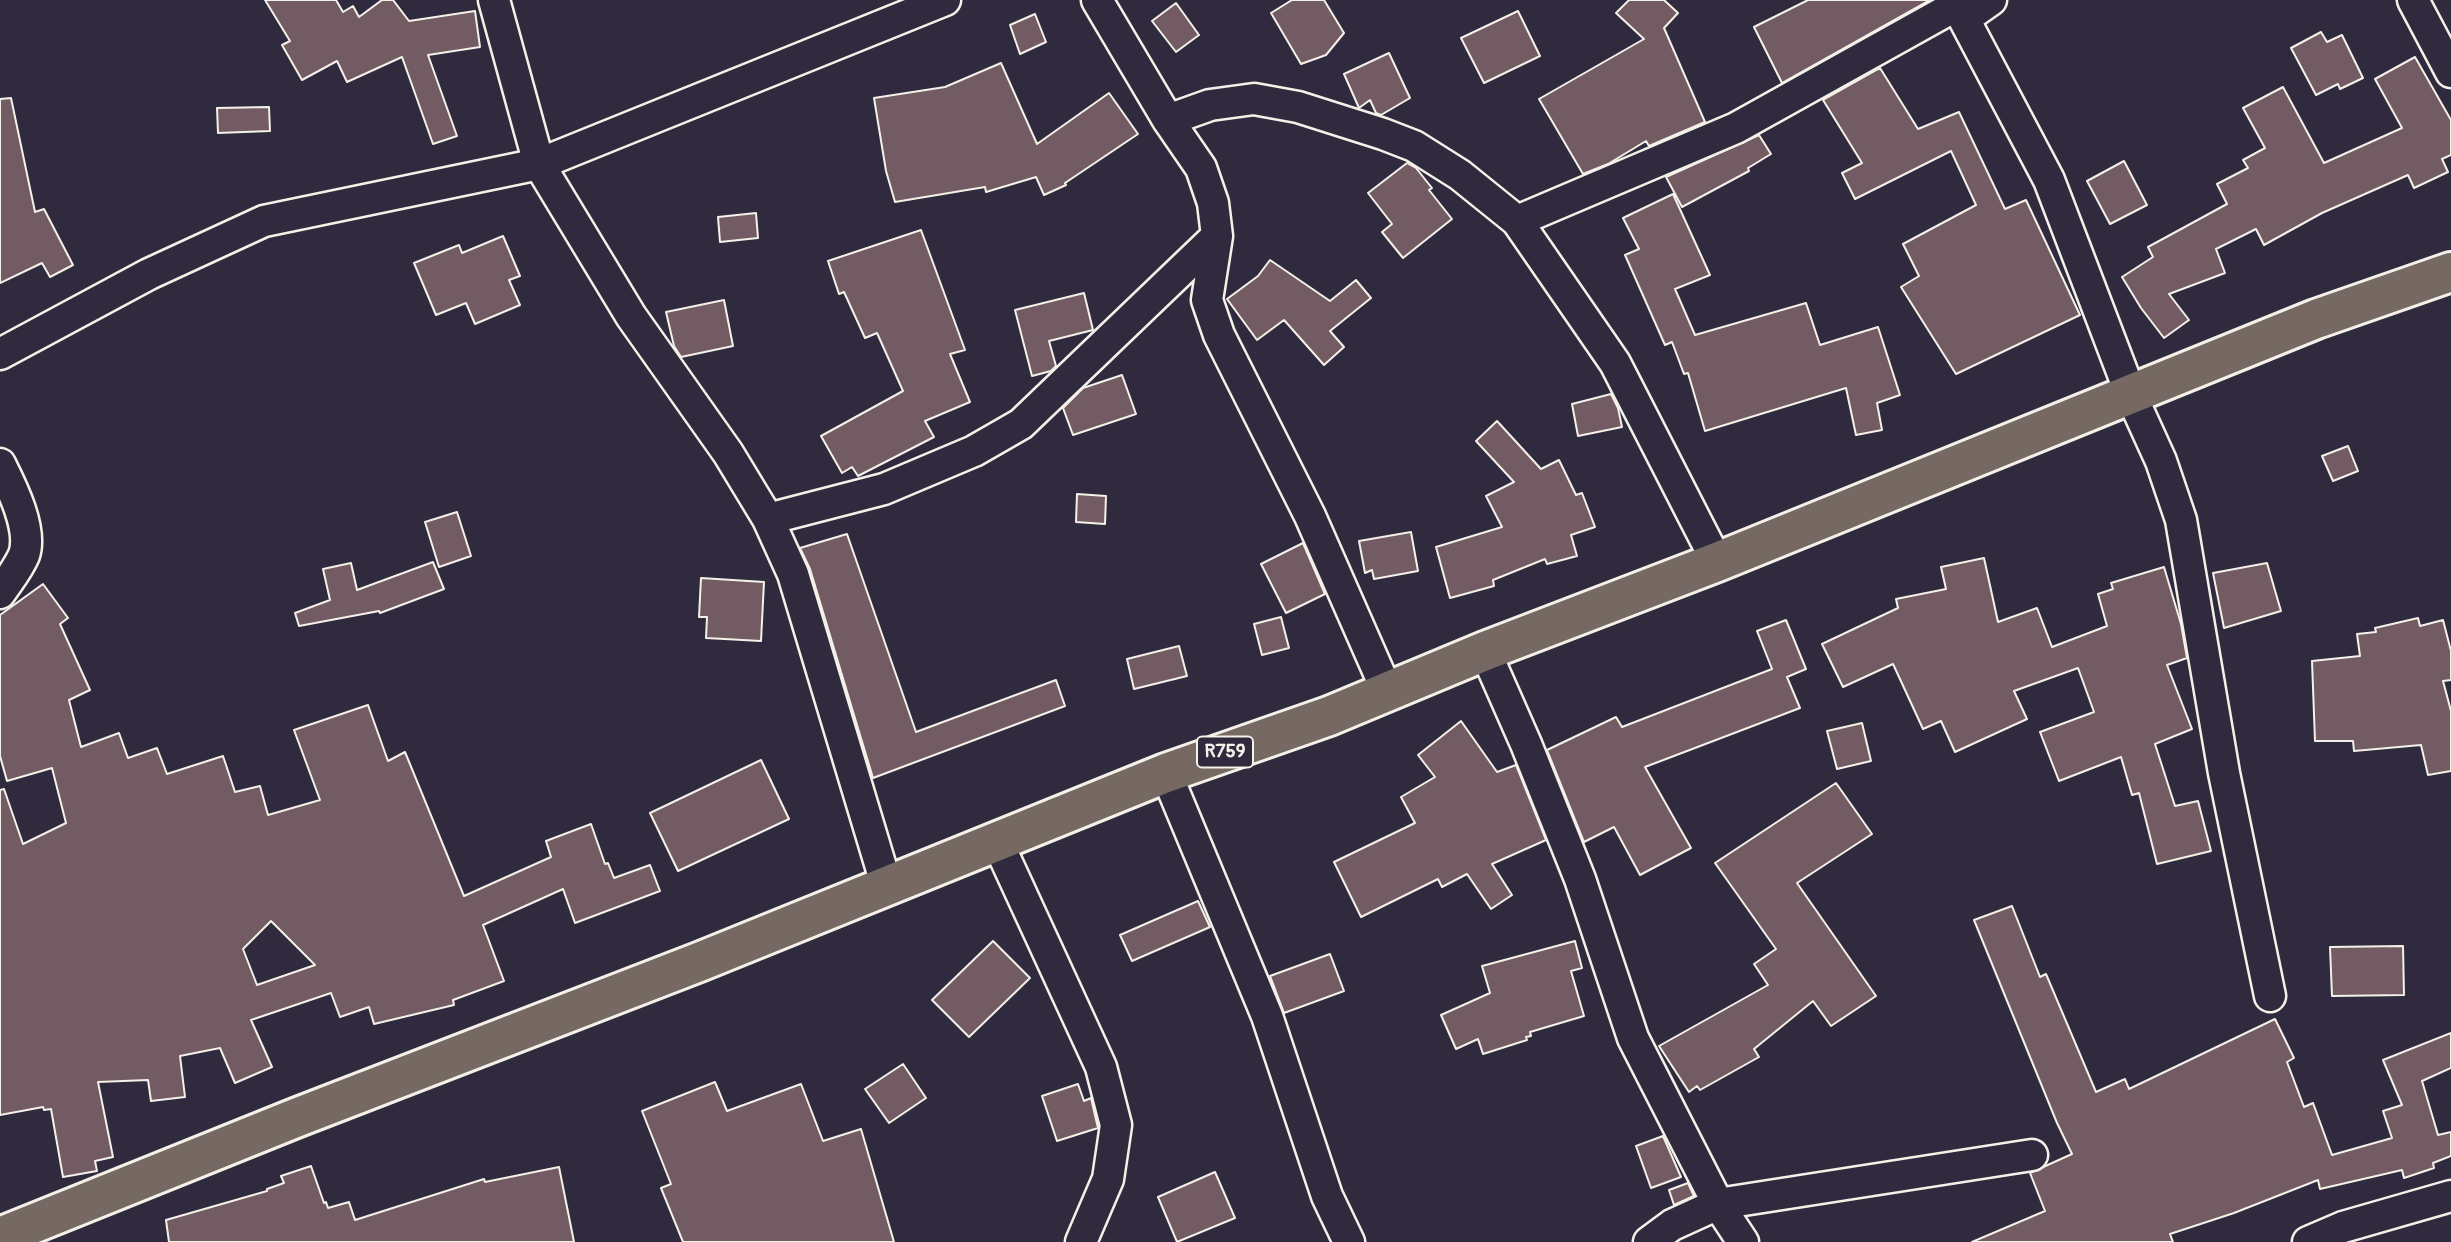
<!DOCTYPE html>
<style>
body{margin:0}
canvas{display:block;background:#2f2a3d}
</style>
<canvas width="2451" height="1242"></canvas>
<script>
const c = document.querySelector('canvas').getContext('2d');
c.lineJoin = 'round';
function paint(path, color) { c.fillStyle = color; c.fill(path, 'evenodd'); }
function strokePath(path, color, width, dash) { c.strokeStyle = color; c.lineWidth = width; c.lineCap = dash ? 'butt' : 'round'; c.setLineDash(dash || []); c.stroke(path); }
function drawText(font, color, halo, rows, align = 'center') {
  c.font = font + ' Pangolin,sans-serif'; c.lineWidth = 7; c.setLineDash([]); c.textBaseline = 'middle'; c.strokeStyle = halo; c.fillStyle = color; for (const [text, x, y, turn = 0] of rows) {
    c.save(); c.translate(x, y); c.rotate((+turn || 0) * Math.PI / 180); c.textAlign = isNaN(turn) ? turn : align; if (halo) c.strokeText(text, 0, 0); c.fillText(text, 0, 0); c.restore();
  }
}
const building = new Path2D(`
 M265,0H336L343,12L353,6L359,17L382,0H393L409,21L475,11L480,47L428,55L457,136L433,144L402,57L347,82L337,61L302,80L282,45L290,41Z
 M1292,0H1324L1344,33L1326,55L1301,64L1271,13Z
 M1629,0H1664L1678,13L1664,28L1705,122L1649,146L1646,141L1608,164L1583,174L1539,99L1644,39L1616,13Z
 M1808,0H1930L1782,83L1754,27Z
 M1176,3L1199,35L1176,52L1152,21Z
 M1518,11L1540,56L1484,83L1461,38Z
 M1035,14L1046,42L1020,54L1010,25Z
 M2321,32L2327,42L2342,35L2363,78L2340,89L2338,84L2316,95L2291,48Z
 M1389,53L1410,98L1381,115L1376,113L1370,100L1359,108L1344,74Z
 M2415,57L2451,120V155L2442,159L2448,172L2414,188L2408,175L2322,213L2264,245L2256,229L2216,249L2225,273L2169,294L2189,320L2164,338L2141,308L2122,277L2153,257L2148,247L2227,204L2217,184L2248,168L2243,160L2265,148L2243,108L2283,87L2324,163L2402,128L2375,79Z
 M1001,63L1037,144L1109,93L1138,134L1065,183L1066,185L1044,195L1036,177L986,192L985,187L895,202L886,171L874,98L945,87Z
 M1880,68L1918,129L1959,112L2005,209L2026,200L2080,315L1956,374L1901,287L1919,276L1903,244L1976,205L1951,151L1855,199L1842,173L1862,163L1823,100Z
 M11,98L35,212L44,209L73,265L50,277L42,263L0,283V99Z
 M269,107L270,131L218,133L217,108Z
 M1759,135L1771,154L1748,168L1749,171L1682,207L1666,177Z
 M2124,161L2147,205L2110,224L2087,181Z
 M1407,163L1416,168L1432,188L1429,190L1452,219L1403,258L1382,232L1392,224L1368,193Z
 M1673,194L1710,275L1675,289L1695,335L1806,303L1820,345L1878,327L1900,395L1877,403L1882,430L1856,435L1846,388L1705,431L1688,373L1684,374L1672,342L1665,345L1625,255L1639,249L1623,218Z
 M756,213L758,238L720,242L718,217Z
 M921,230L965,350L950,354L970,402L925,421L934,437L858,476L852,467L842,473L821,436L903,391L877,333L865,338L844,292L839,294L828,261Z
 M503,236L520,276L509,280L520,305L475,324L466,303L436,315L414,263L459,245L462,253Z
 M1270,260L1330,301L1356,280L1371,298L1330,331L1344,347L1324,365L1284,320L1257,340L1227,299L1258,276Z
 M1084,293L1093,330L1049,341L1056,366L1051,371L1032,376L1015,310Z
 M724,300L733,346L681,357L674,346L666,312Z
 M1122,375L1136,414L1073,435L1063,408L1083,388Z
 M1611,394L1618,408L1622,427L1578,436L1572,404Z
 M1497,421L1541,469L1559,460L1576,495L1582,493L1595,527L1571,535L1577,556L1547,564L1545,559L1493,580L1494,586L1450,598L1436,547L1502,527L1486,496L1514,482L1476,441Z
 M2348,446L2358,471L2333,481L2322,456Z
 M1077,494L1106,496L1105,524L1076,522Z
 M457,512L471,556L439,567L425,522Z
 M1411,532L1418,571L1374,579L1372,570L1365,573L1359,541Z
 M847,534L916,732L1056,680L1065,706L873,778L810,569L800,548Z
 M1303,543L1325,594L1286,613L1261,564Z
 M1984,558L1998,622L2037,608L2052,647L2107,626L2098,594L2113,589L2111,583L2164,567L2181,624L2187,658L2167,665L2192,729L2155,744L2175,806L2198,801L2211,851L2157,864L2139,793L2132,795L2121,757L2059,781L2040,732L2094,712L2078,668L2014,691L2027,719L1955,752L1941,721L1923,729L1893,664L1843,687L1822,644L1898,608L1896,599L1946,589L1941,567Z
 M433,562L444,589L380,613L379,611L299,626L295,613L330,600L323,569L351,563L357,590Z
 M2267,563L2281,611L2224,628L2213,573Z
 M701,578L764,582L761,641L706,638L707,617H699Z
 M43,584L68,618L60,624L90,690L69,700L81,747L119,733L128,758L157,748L167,774L223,756L235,792L260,786L268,815L320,800L294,730L368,705L388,761L405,752L464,896L551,857L546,841L591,824L605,864L608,863L614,878L650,865L660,891L575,923L563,889L483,925L504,981L453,1000L454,1005L374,1024L369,1007L340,1017L331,993L251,1020L272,1067L235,1083L220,1048L180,1056L185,1097L151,1101L148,1080L98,1082L113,1157L95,1161L97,1171L63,1177L51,1109L44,1110L43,1107L0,1115V790L4,789L23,844L66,823L52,768L7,781L0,756V615ZM271,921L315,965L257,985L243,949Z
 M1281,617L1289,648L1262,655L1254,624Z
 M2418,618L2420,626L2443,620L2451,651V680L2443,681L2451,711V771L2428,775L2421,745L2354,751L2353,741H2315L2312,661L2360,656L2357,634L2376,632L2375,628Z
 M1786,620L1806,669L1787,677L1800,708L1645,767L1691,848L1640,875L1614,827L1584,842L1547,750L1616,717L1622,727L1772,669L1757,631Z
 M1179,646L1187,676L1134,689L1127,659Z
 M1461,721L1497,772L1516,765L1546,840L1492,864L1512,895L1491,909L1467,874L1442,887L1438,879L1361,917L1334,862L1415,823L1401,797L1435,777L1418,755Z
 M1862,723L1871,761L1837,769L1827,731Z
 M761,760L789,819L678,871L650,813Z
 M1836,783L1872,834L1797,883L1876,996L1831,1026L1813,1001L1754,1049L1759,1057L1700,1090L1697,1086L1689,1092L1659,1046L1768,985L1754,964L1776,949L1715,863Z
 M1198,901L1210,927L1132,961L1120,935Z
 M2012,906L2040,977L2046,974L2096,1092L2125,1079L2129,1089L2275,1019L2294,1058L2287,1062L2304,1107L2313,1103L2332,1155L2392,1138L2383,1111L2402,1105L2383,1060L2451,1033V1068L2422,1081L2438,1135L2451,1132V1156L2433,1163L2434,1168L2404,1178L2402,1170L2320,1189L2318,1180L2234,1213L2170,1234L2173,1242H1972L2045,1211L2030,1173L2072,1154L2057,1123L1974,920Z
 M993,941L1030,978L969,1037L932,1000Z
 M1575,941L1582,968L1571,971L1584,1016L1530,1032L1531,1036L1526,1037L1527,1040L1483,1054L1478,1039L1456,1049L1441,1015L1490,993L1482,966Z
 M2403,946L2404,995L2332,996L2330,947Z
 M1330,954L1344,991L1284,1013L1270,976Z
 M903,1064L926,1098L889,1123L865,1089Z
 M715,1082L727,1111L801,1084L823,1141L861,1129L894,1242H683L661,1188L671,1184L642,1111Z
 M1078,1084L1084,1101L1091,1098L1098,1128L1057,1141L1042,1096Z
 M1663,1136L1681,1177L1651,1188L1636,1146Z
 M311,1166L324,1203L326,1202L328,1208L349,1202L355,1220L484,1179L485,1182L559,1167L574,1242H169L166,1220L267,1191V1189L284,1183L281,1176Z
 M1215,1172L1235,1218L1177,1242L1158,1197Z
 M1688,1183L1694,1196L1674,1205L1669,1190Z`);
const minor = new Path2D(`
 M494,0L539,164L631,316L728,453L768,519L793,574L887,887
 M1097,0L1168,120L1201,168L1213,203L1217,236L1207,300L1219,335L1310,516L1387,691
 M1954,0L2049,180L2131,395L2161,461L2181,520L2224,773L2270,996
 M2413,0L2451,72
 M1964,19L1991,0
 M1168,120L1210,105L1254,99L1298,107L1383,134L1414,146L1460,175L1517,221L1615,363L1717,562
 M1517,221L1736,128L1957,5
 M0,354L149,274L264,221L539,164L945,0
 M0,464C11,486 33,529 24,555C18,569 8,581 0,593
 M768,519L884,489L974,451L1021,424L1217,236
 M1485,651L1526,744L1580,879L1633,1038L1718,1204L1743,1242
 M1166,773L1267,1016L1327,1196L1349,1242
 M997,841L1101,1067L1116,1125L1108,1179L1081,1242
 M1649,1242L1672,1225L1718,1204L2032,1155
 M2308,1242L2343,1227L2451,1196`);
const major = new Path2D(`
 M0,1237L298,1117L699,962L1166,773L1329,716L1485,651L1717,562L2316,319L2451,272`);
const shields = [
 [1225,752,56]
];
const shieldNames = [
 ["R759",1225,752]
];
paint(building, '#735b64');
strokePath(building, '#f4f1e8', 2);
strokePath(minor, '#f4f1e8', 35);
strokePath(major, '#f4f1e8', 44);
strokePath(minor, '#2f2a3d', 30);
strokePath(major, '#766964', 38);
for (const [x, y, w] of shields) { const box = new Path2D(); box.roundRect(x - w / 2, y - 15.5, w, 31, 5); c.fillStyle = '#2f2a3d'; c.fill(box); strokePath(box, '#f4f1e8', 2); }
drawText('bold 19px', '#f4f1e8', null, shieldNames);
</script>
